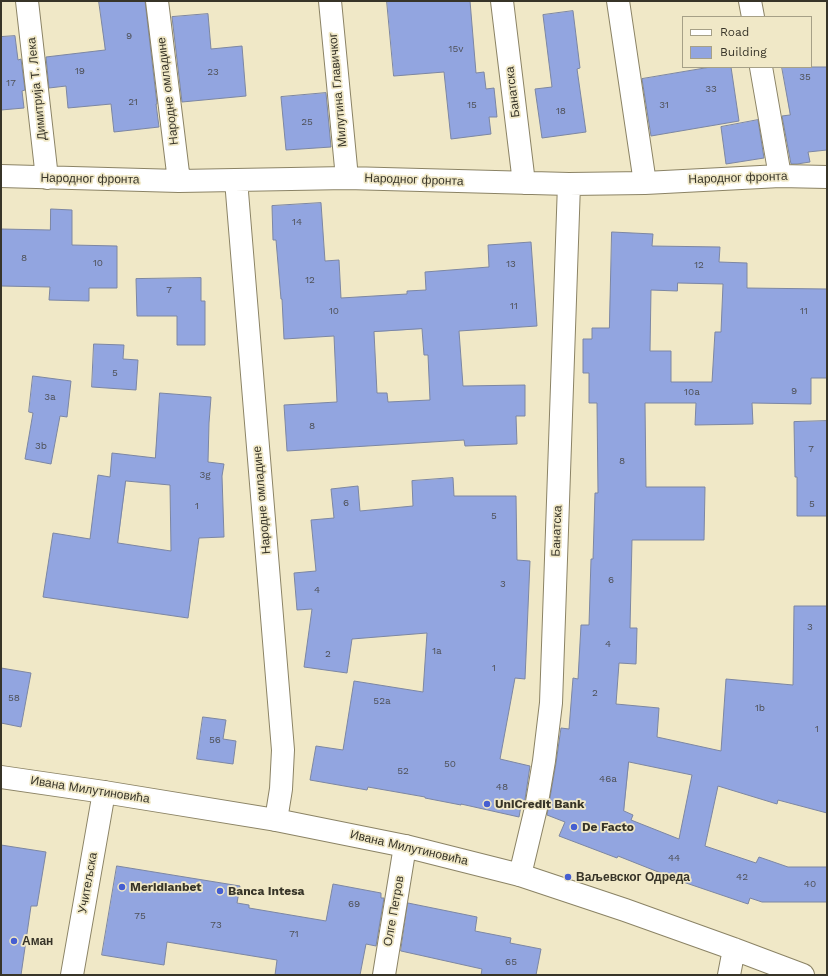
<!DOCTYPE html>
<meta charset="utf-8">
<style>
body{margin:0}
#map{position:relative;width:828px;height:976px;overflow:hidden;background:#f0e8c7;font-family:"Work Sans",sans-serif}
canvas{display:block}
.frame{position:absolute;inset:0;border:2px solid #373428;pointer-events:none}
.legend{position:absolute;left:682px;top:16px;width:130px;height:52px;box-sizing:border-box;background:#f0e8c7;border:1px solid #a6a087;margin:0;padding:5px 7px;list-style:none;font-size:12px;color:#373428}
.legend li{display:flex;align-items:center;gap:8px;height:20px}
.legend b{width:20px;border:1px solid #a6a087}
</style>
<div id="map">
<canvas width="828" height="976"></canvas>
<div class="frame"></div>
<ul class="legend">
<li><b style="height:5px;background:#fff"></b>Road</li>
<li><b style="height:11px;background:#92a5e0"></b>Building</li>
</ul>
</div>
<script>
const c = document.querySelector('canvas').getContext('2d');
c.lineJoin = 'round';
function paint(path, color) { c.fillStyle = color; c.fill(path, 'evenodd'); }
function strokePath(path, color, width, dash) { c.strokeStyle = color; c.lineWidth = width; c.lineCap = dash ? 'butt' : 'round'; c.setLineDash(dash || []); c.stroke(path); }
function drawText(font, color, halo, rows, align = 'center') {
  c.font = font + ' "Work Sans",sans-serif'; c.lineWidth = 3.5; c.setLineDash([]); c.textBaseline = 'middle'; c.strokeStyle = halo; c.fillStyle = color; for (const [text, x, y, turn = 0] of rows) {
    c.save(); c.translate(x, y); c.rotate((+turn || 0) * Math.PI / 180); c.textAlign = isNaN(turn) ? turn : align; if (halo) c.strokeText(text, 0, 0); c.fillText(text, 0, 0); c.restore();
  }
}
const building = new Path2D(`
 M99,1H145L157,104H156L159,127L114,132L111,104L68,108L66,86L49,88L46,57L105,50Z
 M387,1H470L476,73L484,72L486,89L494,88L497,117H489L491,134L451,139L444,72L394,76Z
 M573,11L580,68L577,69L586,132L542,138L535,89L552,87L543,15Z
 M208,14L211,49L242,46L246,96L182,102L172,17Z
 M15,36L18,60L21,59L25,90L22,91L24,108L1,110V37Z
 M711,67H731L739,121L651,136L642,79Z
 M782,67H827V150L808,152L810,162L797,164H791L782,116L790,115Z
 M326,93L331,147L286,150L281,97Z
 M758,120L764,158L726,164L721,127Z
 M321,203L325,261L339,260L341,298L407,294V291L426,290L425,272L489,267L488,245L531,242L537,326L459,331L463,386L525,385V416H516L517,444L465,446L464,440L287,451L284,405L337,402L334,336L284,339L282,299H281L276,240H273L272,206ZM422,329L424,355H428L430,400L388,402L387,393H377L374,332Z
 M51,209L72,210V245L117,246V288H89V301L49,300L50,287L1,286V229L50,230Z
 M612,232L653,234L652,246L720,247L719,262L747,263V288L827,289V378H811V404L752,403L753,424L695,425L696,403H645L646,487H705L704,540H632L630,628H637L636,664L619,663L616,704L659,708L657,737L721,751L726,679L793,685L794,606H827V813L778,800L777,804L718,786L705,846L756,863L759,857L788,867H827V902H762L750,898L748,904L686,883L618,856L617,858L559,836L565,822L547,815L556,763L561,728L569,729L573,678L578,679L581,625H589L591,559H593L595,493H598L597,403H589V373H583V339H592V328H609ZM678,283L723,284L721,332H715L712,382H671V351H650L651,290L677,291ZM629,762L692,775L679,839L631,820L633,815L624,811Z
 M201,278V301H205V345H177V316H137L136,279Z
 M94,344L124,345L123,359L138,360L136,390L92,387Z
 M33,376L71,381L67,417L60,416L51,464L25,459L33,413L29,412Z
 M160,393L211,397L209,423L208,462L224,464L222,476L224,537L199,538L188,618L43,597L53,533L90,539L98,475L110,477L112,453L155,458ZM126,481L170,485L171,551L118,543Z
 M827,421V516H797V477H795L794,422Z
 M453,478L454,496H516L517,560L530,561L525,679L515,678L500,759L530,766L524,806V807L521,806L519,817L461,804V805L425,798V797L368,787L367,790L310,780L316,746L343,750L354,681L423,692L427,633L352,639L347,673L304,667L312,609L297,610L294,573L316,571L311,520L334,518L331,489L358,486L360,511L413,506L412,481Z
 M1,668L31,673L21,727L1,723Z
 M203,717L226,720L223,739L236,741L233,764L197,759Z
 M1,845L46,852L37,906H31L21,975H1Z
 M117,866L240,886L237,903L249,905V908L326,921L333,884L381,893V898H384L376,946L366,944L360,975H275L277,960L167,942L164,965L102,955Z
 M408,903L477,917L475,931L511,938L510,943L541,949L536,975H481L482,969L401,951Z`);
const minor = new Path2D(`
 M27,1L47,178
 M157,1L179,181
 M330,1L347,178
 M502,1L524,183
 M618,1L645,183
 M750,1L753,17
 M761,67L780,176
 M1,176L179,181L347,178L569,184L645,183L780,176L827,177
 M236,180L283,750L281,789L276,820
 M520,875L536,808L544,761L551,703L569,184
 M72,975L104,792
 M384,975L405,846`);
const tertiary = new Path2D(`
 M1,777L104,792L276,820L405,846L520,875L625,910L734,949L803,975
 M729,975L734,949`);
const markers = [
 [487,804,4,"#455ed1"],
 [574,827,4,"#455ed1"],
 [568,877,4,"#455ed1"],
 [122,887,4,"#455ed1"],
 [220,891,4,"#455ed1"],
 [14,941,4,"#455ed1"]
];
const numberNames = [
 ["9",129,36],
 ["15v",456,49],
 ["19",80,71],
 ["23",213,72],
 ["35",805,77],
 ["17",11,83],
 ["33",711,89],
 ["21",133,102],
 ["15",472,105],
 ["31",664,105],
 ["18",561,111],
 ["25",307,122],
 ["14",297,222],
 ["8",24,258],
 ["10",98,263],
 ["13",511,264],
 ["12",699,265],
 ["12",310,280],
 ["7",169,290],
 ["11",514,306],
 ["10",334,311],
 ["11",804,311],
 ["5",115,373],
 ["9",794,391],
 ["10a",692,392],
 ["3a",50,397],
 ["8",312,426],
 ["3b",41,446],
 ["7",811,449],
 ["8",622,461],
 ["3g",205,475],
 ["6",346,503],
 ["5",812,504],
 ["1",197,506],
 ["5",494,516],
 ["6",611,580],
 ["3",503,584],
 ["4",317,590],
 ["3",810,627],
 ["4",608,644],
 ["1a",437,651],
 ["2",328,654],
 ["1",494,668],
 ["2",595,693],
 ["58",14,698],
 ["52a",382,701],
 ["1b",760,708],
 ["1",817,729],
 ["56",215,740],
 ["50",450,764],
 ["52",403,771],
 ["46a",608,779],
 ["48",502,787],
 ["44",674,858],
 ["42",742,877],
 ["40",810,884],
 ["69",354,904],
 ["75",140,916],
 ["73",216,925],
 ["71",294,934],
 ["65",511,962]
];
const streetNames = [
 ["Димитрија Т. Лека",37,89,-96],
 ["Милутина Главичког",338,90,-95],
 ["Народне омладине",168,91,-97],
 ["Банатска",513,92,-97],
 ["Народног фронта",738,178,-2],
 ["Народног фронта",90,179,1],
 ["Народног фронта",414,180,2],
 ["Народне омладине",262,500,-95],
 ["Банатска",557,531,-88],
 ["Ивана Милутиновића",90,790,9],
 ["Ивана Милутиновића",409,848,13],
 ["Учитељска",88,883,-80],
 ["Олге Петров",394,911,-80]
];
const poiNames = [
 ["UniCredit Bank",495,804],
 ["De Facto",582,827],
 ["Ваљевског Одреда",576,877],
 ["Meridianbet",130,887],
 ["Banca Intesa",228,891],
 ["Аман",22,941]
];
paint(building, '#92a5e0');
strokePath(building, '#7c86a2', 1);
strokePath(minor, '#8b8365', 24);
strokePath(tertiary, '#8b8365', 24);
strokePath(minor, '#fff', 22);
strokePath(tertiary, '#fff', 22);
for (const [x, y, r, color] of markers) { const dot = new Path2D(); dot.arc(x, y, r, 0, 2 * Math.PI); c.fillStyle = color; c.fill(dot); strokePath(dot, '#f0e8c7', 1.5); }
drawText('10px', '#4e5056', null, numberNames);
drawText('12px', '#373428', '#f0e8c7', streetNames);
drawText('bold 12px', '#373428', '#f0e8c7', poiNames, 'left');
</script>
